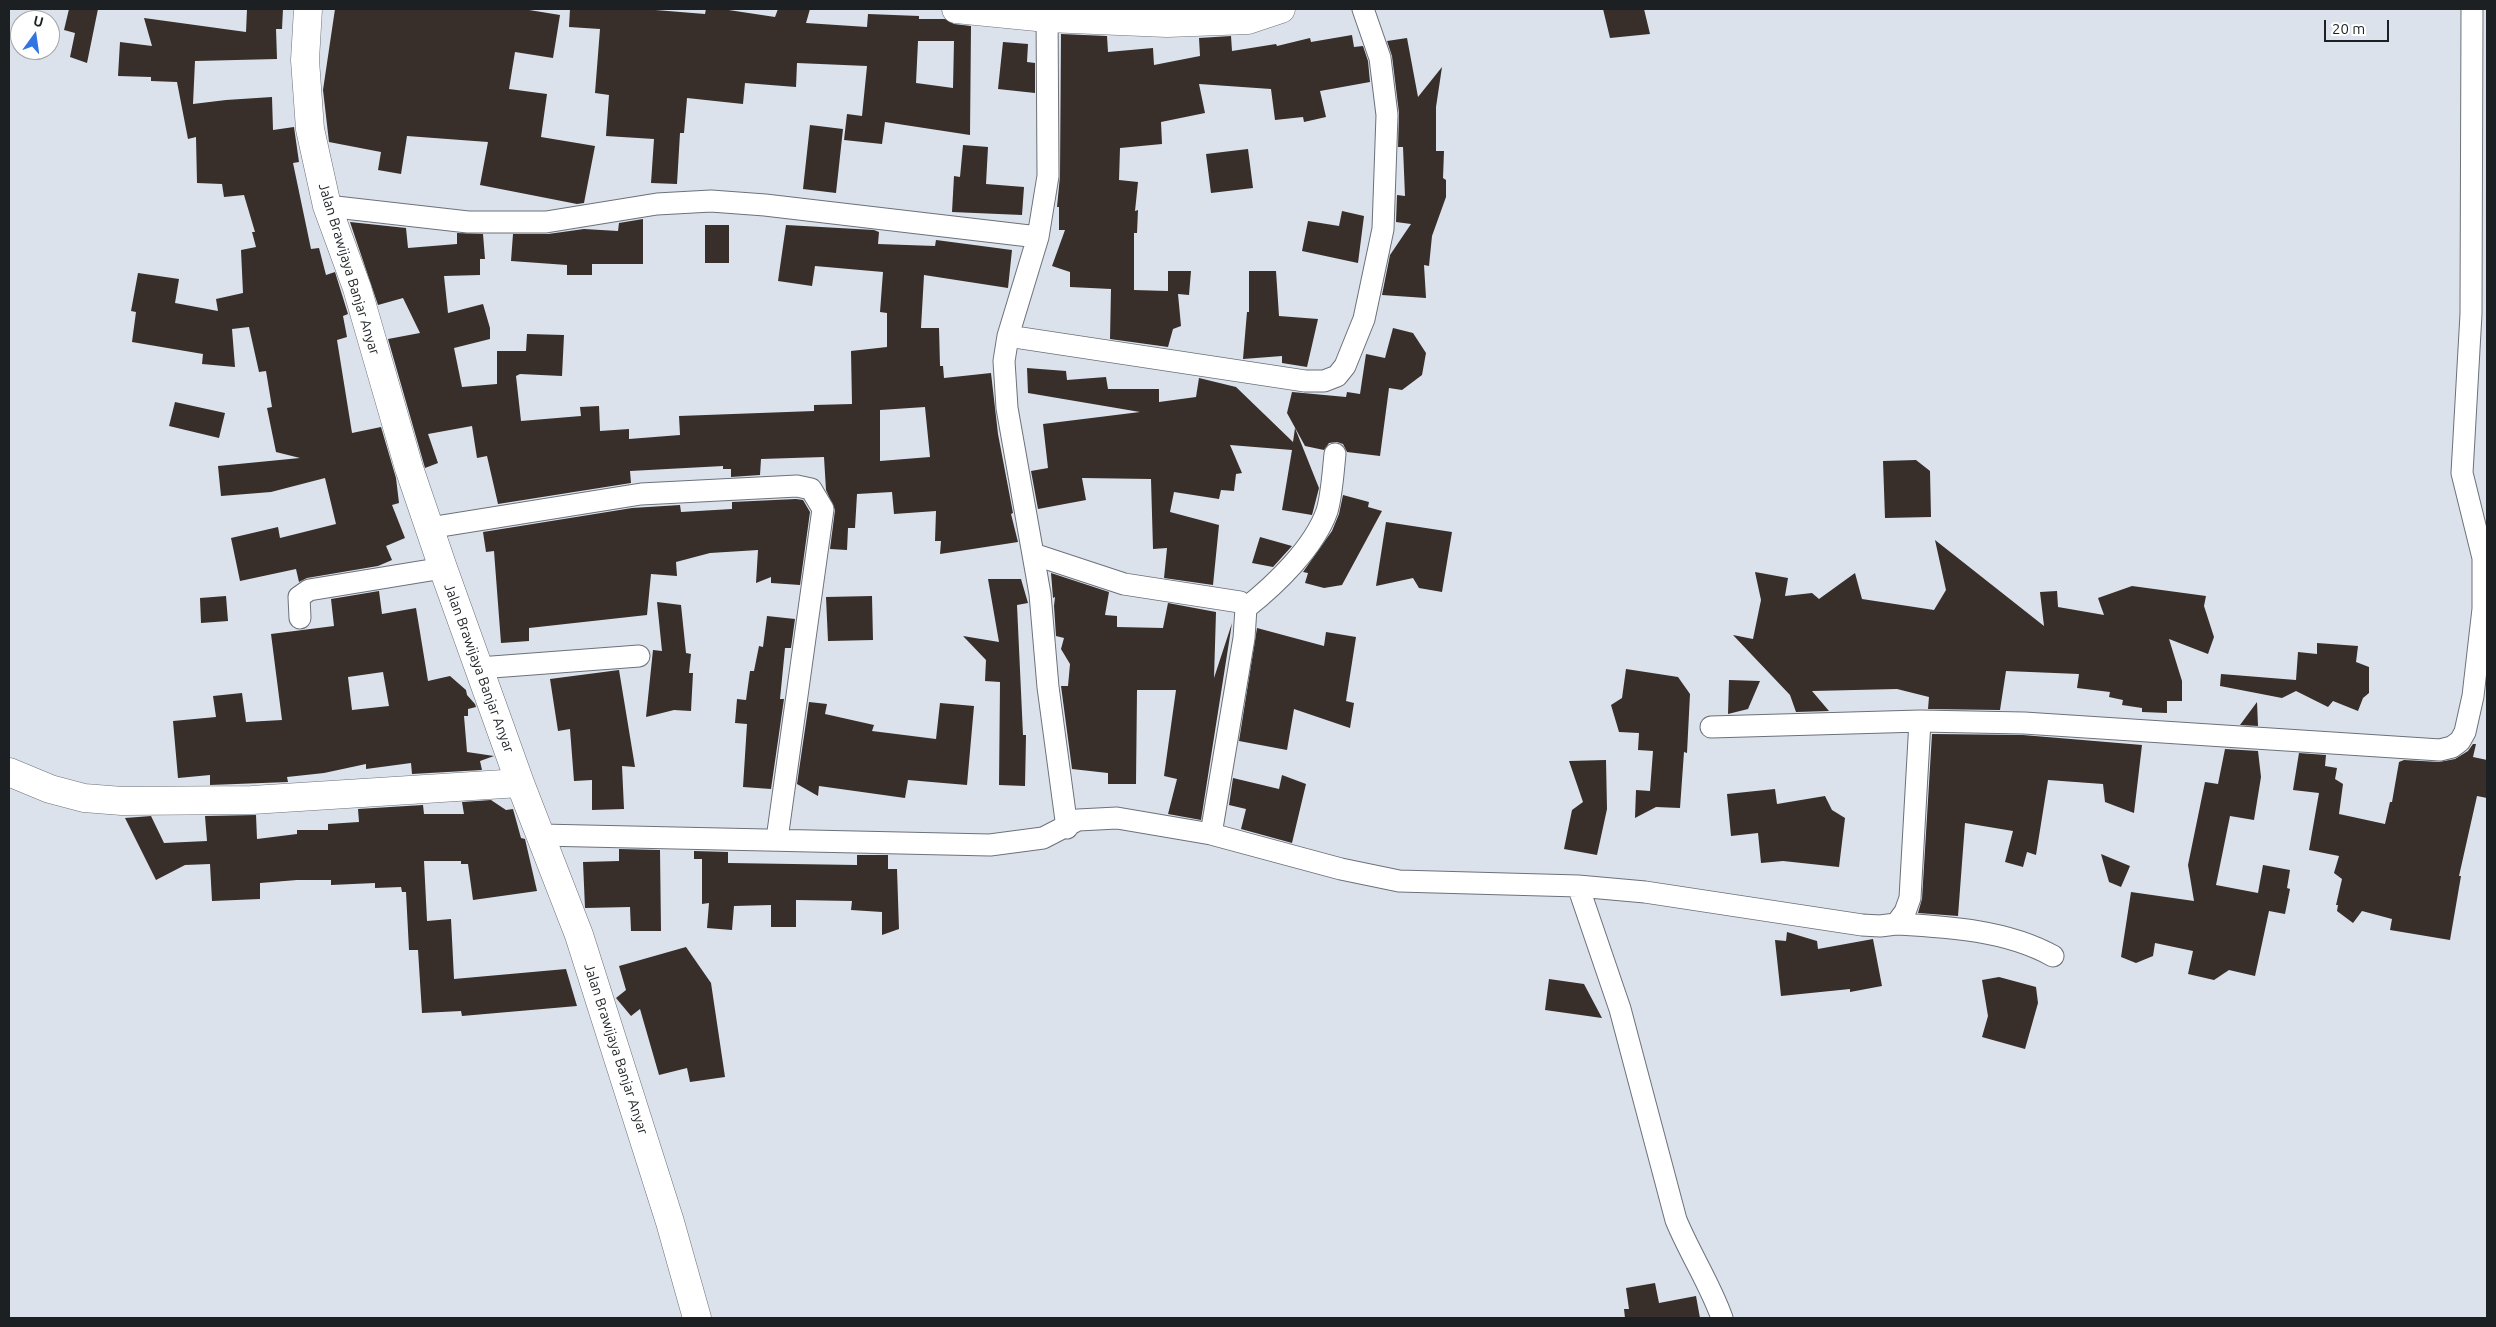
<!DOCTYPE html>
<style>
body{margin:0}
#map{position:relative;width:2496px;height:1327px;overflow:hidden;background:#dbe2ec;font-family:Ubuntu,sans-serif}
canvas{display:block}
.frame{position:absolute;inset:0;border:10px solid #1d2023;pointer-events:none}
.north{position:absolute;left:10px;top:10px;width:50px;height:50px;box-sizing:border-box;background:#fff;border:1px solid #a5a6a7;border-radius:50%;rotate:14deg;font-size:14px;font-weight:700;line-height:20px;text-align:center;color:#1d2023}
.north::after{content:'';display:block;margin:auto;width:18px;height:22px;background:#3274e1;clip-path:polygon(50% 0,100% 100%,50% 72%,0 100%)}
.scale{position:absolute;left:2324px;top:20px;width:65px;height:22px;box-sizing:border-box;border:2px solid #1d2023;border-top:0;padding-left:6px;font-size:15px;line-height:18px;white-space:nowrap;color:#1d2023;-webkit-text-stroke:4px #fff;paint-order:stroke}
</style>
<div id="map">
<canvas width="2496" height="1327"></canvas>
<div class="frame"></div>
<div class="north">U</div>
<div class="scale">20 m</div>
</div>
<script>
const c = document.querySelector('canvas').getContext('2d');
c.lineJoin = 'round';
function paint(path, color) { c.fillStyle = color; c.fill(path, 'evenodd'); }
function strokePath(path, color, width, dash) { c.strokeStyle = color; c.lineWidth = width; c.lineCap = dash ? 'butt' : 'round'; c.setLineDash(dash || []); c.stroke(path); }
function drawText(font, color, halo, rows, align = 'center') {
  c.font = font + ' Ubuntu,sans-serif'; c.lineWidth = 5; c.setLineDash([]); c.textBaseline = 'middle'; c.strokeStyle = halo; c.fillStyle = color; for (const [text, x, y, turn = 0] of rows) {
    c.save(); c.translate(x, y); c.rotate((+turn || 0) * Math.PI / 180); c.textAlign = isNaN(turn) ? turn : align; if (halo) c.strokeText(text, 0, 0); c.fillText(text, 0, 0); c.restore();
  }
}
const building = new Path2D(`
 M69,9H98L87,63L70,57L75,33L64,30Z
 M247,9H283L282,29H276L277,59L195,61L193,104L226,100L272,97L273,130L294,127L299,162L293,163L311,249L319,248L326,275L335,272L348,314L343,316L347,337L337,340L352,433L381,427L396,478L399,503L392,505L405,538L386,546L392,560L378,566L307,578L299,582L296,569L240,581L231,538L278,527L280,538L336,524L325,478L271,492L221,496L218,466L300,458L276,452L267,408L272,407L266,371L259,372L249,327L232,329L235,367L202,364L203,354L132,342L136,312L131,311L138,273L179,279L175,303L218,311L216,299L243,293L241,250L256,247L252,232H255L244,195L224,197L222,184L197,183L196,137L188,139L177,82L151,81V77L118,76L120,42L152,46L144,18L246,32Z
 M335,9H523L560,15L553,58L515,52L509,89L547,94L541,137L595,146L584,203L577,204L480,185L488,142L407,136L401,174L378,170L381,152L329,142L323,90Z
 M570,9H643L705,14L706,9H722L775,17L778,9H810L806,23L867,27L868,14L919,16V19H945L954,24L971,26L970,135L885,122L882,144L844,140L847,114L862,116L867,66L797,63L796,87L745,83L743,104L687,98L684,133H680L677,184L651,183L654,139L606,136L609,95L595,93L600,29L569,27ZM918,41H954L953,88L916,83Z
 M1603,9H1644L1650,34L1610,38Z
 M1061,34L1107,36L1108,52L1153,48L1154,65L1200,56L1199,38L1231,36L1232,51L1276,44L1277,46L1310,38L1311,42L1352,35L1354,47L1363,46L1368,61L1370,82L1320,91L1326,117L1304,122L1303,117L1275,120L1271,89L1199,84L1205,113L1161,122L1162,144L1120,148L1119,180L1138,182L1135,211L1138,210L1137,233H1134V290L1168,291V271H1191L1189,295L1178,294L1181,326L1173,329L1168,347L1110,339L1111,289L1070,287V272L1052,266L1065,230H1059V207H1057L1060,176Z
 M1407,38L1418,97L1442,67L1436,107V151H1444L1443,178L1446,180V197L1432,236L1429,266L1424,265L1426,298L1382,295L1390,255L1411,224L1396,222L1397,195L1405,196L1403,147H1398L1399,113L1392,56L1387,41Z
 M1003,42L1028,44L1027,62L1035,63V93L998,89Z
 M810,125L843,129L836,193L803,189Z
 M963,145L988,147L986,184L1024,187L1022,215L952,212L954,176L960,177Z
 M1248,149L1253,188L1211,193L1206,154Z
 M1342,211L1364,216L1358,263L1302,251L1308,221L1339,226Z
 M643,219V264H592V275H567V265L511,261L513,234H548L584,229L618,231L619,223Z
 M350,222L406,228L408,248L457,244V233L483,234L485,259H480V275L444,276L448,313L483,304L490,328V339L454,348L462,387L497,384V351H526L527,334L564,335L562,376L520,374L516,376L521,421L581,416L580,407L599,406L600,431L629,429V439L680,435L679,416L814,411V405L852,404L851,351L887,347V313L880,312L883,272L815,266L812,286L778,281L786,225L874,230L879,232L878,244L935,246L936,240L1012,250L1008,288L924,275L921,328H939L940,366H943L944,378L991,373L998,434L1013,513L1011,514L1018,542L940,554L941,541H935L936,511L894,514L892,492L857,494L855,528H848L847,550L830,549L835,510L826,490L824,457L761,459L760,475L731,477V469H723V466L630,471L631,483L498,504L487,456L477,458L472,426L428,434L438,463L425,468L388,339L420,333L403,298L378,305ZM925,407L930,457L880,461V410Z
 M705,225H729V263H705Z
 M1249,271H1276L1279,316L1318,319L1307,367L1282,363V356L1243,359L1247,312H1249Z
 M1393,328L1413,333L1426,353L1422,375L1402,390L1389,388L1380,456L1347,452L1343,444L1337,442L1329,443L1324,450L1305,446L1287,413L1292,392L1346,397L1347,392L1360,394L1366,354L1385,358Z
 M1027,368L1066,371L1067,380L1106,377L1108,389H1159V402L1196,397L1199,378L1236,387L1293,442L1295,428L1319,488L1312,515L1282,510L1292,450L1230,445L1242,473L1236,474L1234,491L1221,490L1219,499L1174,492L1170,512L1219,525L1213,585L1164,578L1167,548L1153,549L1151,479L1082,478L1086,500L1038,509L1031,471L1048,468L1043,424L1140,412L1028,393Z
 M175,402L225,413L219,438L169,426Z
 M1916,460L1930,471L1931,517L1885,518L1883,461Z
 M1343,495L1369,502L1368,507L1382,511L1342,585L1324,588L1305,583L1308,573L1303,572L1332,531L1339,514Z
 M796,499L803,500L810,512L800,585L771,583V577L756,583L758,550L710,553L676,562L677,576L651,574L647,615L529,628V641L501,643L494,551L486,552L483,532L632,508L680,505L681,512L732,509V502Z
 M1386,522L1452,532L1442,592L1419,588L1413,578L1376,586Z
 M1260,537L1292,546L1273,567L1252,563Z
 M1935,540L2044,626L2040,592L2057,591L2058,607L2104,615L2098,598L2132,586L2206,596L2204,606L2214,637L2208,654L2169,639L2182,681V701H2167V713L2142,712V708L2122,705L2123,700L2109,697L2110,692L2077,688L2079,674L2006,671L2000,710L1928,709L1929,697L1897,689L1812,691L1829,711L1796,712L1790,695L1733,635L1753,639L1761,600L1755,572L1788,578L1785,596L1812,593L1819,599L1855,573L1862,599L1934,610L1946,590Z
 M1051,573L1109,592L1105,615L1117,616V627L1163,628L1168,603L1216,612L1214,678L1232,623L1201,820L1168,814L1177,779L1164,776L1176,690H1137L1136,784H1108V773L1072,769L1061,686H1068L1070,664L1061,649L1064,638L1056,636L1054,606L1055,597L1053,598Z
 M988,579H1021L1028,603L1017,605L1023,735H1026L1025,786L999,785L1000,682L985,681L986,660L963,636L999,642Z
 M379,591L382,614L416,608L428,681L450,676L466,690L467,695L475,704L476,707L468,709V716H464L467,752L494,756L480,761L482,770L412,774L411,763L366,769V764L324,773L287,777L288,782L210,785V775L178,778L173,721L216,717L213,696L242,693L246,722L282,720L271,634L334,626L331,599ZM383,672L389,706L352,710L348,677Z
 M226,596L228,621L201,623L200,598Z
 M872,596L873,640L828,641L826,597Z
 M657,602L681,605L686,653L691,654L689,673H693L691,711L674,710L646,717L653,650L662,651Z
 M767,616L795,619L791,648H785L780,699H784L771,789L743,787L747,724L735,723L737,699L746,700L750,671H754L759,646L763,647Z
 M1257,628L1324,646L1326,632L1356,637L1346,701L1354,703L1350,728L1294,709L1287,750L1239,741Z
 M2317,643L2358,646L2356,662L2369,667V693L2363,698L2358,711L2333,701L2328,707L2296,691L2282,698L2220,686L2221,674L2296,680L2298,652L2317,654Z
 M1626,669L1678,677L1690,694L1687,753L1684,752L1680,808L1656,807L1635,818L1636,790L1650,791L1653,751L1638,750L1639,733L1619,732L1611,705L1622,698Z
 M619,670L635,767L622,766L624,809L592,810V780L574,781L570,729L558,731L550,679Z
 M1729,680L1760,681L1748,709L1728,714Z
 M809,702L827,704L825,714L874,725L872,731L936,739L940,703L974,706L967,785L908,780L905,798L819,786L818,796L797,784Z
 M2257,702L2258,726L2240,725Z
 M1932,734L2023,735L2142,745L2134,813L2105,802L2103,784L2048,780L2036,855L2027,852L2023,867L2005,862L2013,831L1965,823L1958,916L1918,913L1922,899Z
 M2473,744H2476L2473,757L2487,760V798L2477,796L2459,876H2461L2450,940L2390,930L2392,919L2362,911L2353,923L2337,911L2338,905H2336L2342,879L2334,873L2339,856L2309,850L2319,793L2293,790L2299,753L2326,755L2325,766L2337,768L2335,779L2343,784L2339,814L2385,824L2390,802H2392L2399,762L2404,760L2439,762L2455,759L2468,751Z
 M2225,749L2258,751L2261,777L2254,820L2230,816L2216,885L2258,893L2263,865L2290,870L2287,888L2290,889L2285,914L2269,911L2255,976L2229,970L2214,980L2188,974L2193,951L2155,943L2153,956L2136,963L2121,957L2131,892L2194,901L2188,865L2205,782L2218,784Z
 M1606,760L1607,809L1597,855L1564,849L1572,810L1583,802L1569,761Z
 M1282,775L1306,784L1292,843L1241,829L1246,809L1229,805L1233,778L1279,789Z
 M1775,789L1777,804L1825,796L1832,810L1845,818L1839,867L1783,861L1761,863L1758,833L1731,836L1727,794Z
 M491,800L506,810L513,809L521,838L525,839L537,891L473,900L468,864H461V861H424L427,921L451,919L454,979L566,969L577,1006L462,1016L461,1011L422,1013L418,950H409L406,892H402L401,887L375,888V883L331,885V880H297L260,883V899L212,901L210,864L185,865L156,880L125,818L151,816L164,843L207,841L205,816L256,815L257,839L297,834V830H328V824L359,822L358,809L423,805L424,814H464L462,802Z
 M619,849L660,850L661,931H631L630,907L585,908L583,862L619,861Z
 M694,851L728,852V863L857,865V855H888V869H897L899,929L882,935V912L851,910L852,901L796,900V927H771V905L734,906L732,930L707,928L709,903L702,904V859H694Z
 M2101,854L2130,866L2121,887L2109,882Z
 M1787,932L1817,941L1818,949L1873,939L1882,986L1850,992V989L1781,996L1775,940L1786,941Z
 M686,947L711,983L725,1077L690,1082L687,1068L659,1075L640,1009L631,1016L616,998L626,990L619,966Z
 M1999,977L2036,987L2038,1003L2025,1049L1982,1037L1988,1016L1982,980Z
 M1549,979L1584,984L1602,1018L1545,1010Z
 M1655,1283L1659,1303L1696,1296L1700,1318H1625L1624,1309H1629L1626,1288Z`);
const street = new Path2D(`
 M327,206L468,222H546L657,204L711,201L765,205L1038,237L1008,336L1004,361L1007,408L1040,594L1048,687L1067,828
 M1038,237L1048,176L1047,9
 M1008,336L1305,381H1324L1337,376L1345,366L1364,319L1383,229L1387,115L1380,58L1363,9
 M429,528L641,494L797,486L811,489L823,509L777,839
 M1033,554L1124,584L1240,602L1246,608L1244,638L1211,834
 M1246,608C1275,585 1314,548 1327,511C1332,494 1333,472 1335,454
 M300,618L299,597L309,590L443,568
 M479,668L639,656
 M1711,727L1920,721
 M541,835L990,845L1043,838L1078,820L1117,818L1211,834L1341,869L1399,881L1578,886L1620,1009L1676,1220C1690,1254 1710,1284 1722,1318
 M1578,886L1645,892L1862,925L1880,926L1896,924L1905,912L1910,898L1920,721L2024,723L2440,750L2452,747L2460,741L2465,732L2473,696L2483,609V558L2462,473L2471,314L2472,9
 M1896,924C1949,927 2006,930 2053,956`);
const secondary = new Path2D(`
 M308,9L305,60L310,129L327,206L357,288L409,468L443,568L520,783L579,935L670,1222L697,1318
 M956,9L1047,18L1167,23L1248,20L1281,9
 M9,772L50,789L84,798L122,801L252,800L520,783`);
const streetNames = [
 ["Jalan Brawijaya Banjar Anyar",349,269,73],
 ["Jalan Brawijaya Banjar Anyar",479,668,70],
 ["Jalan Brawijaya Banjar Anyar",616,1049,72]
];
paint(building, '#382e2a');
strokePath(street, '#6c717a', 23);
strokePath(secondary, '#6c717a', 29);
strokePath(street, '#fff', 21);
strokePath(secondary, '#fff', 28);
drawText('14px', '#1d2023', '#fff', streetNames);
</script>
